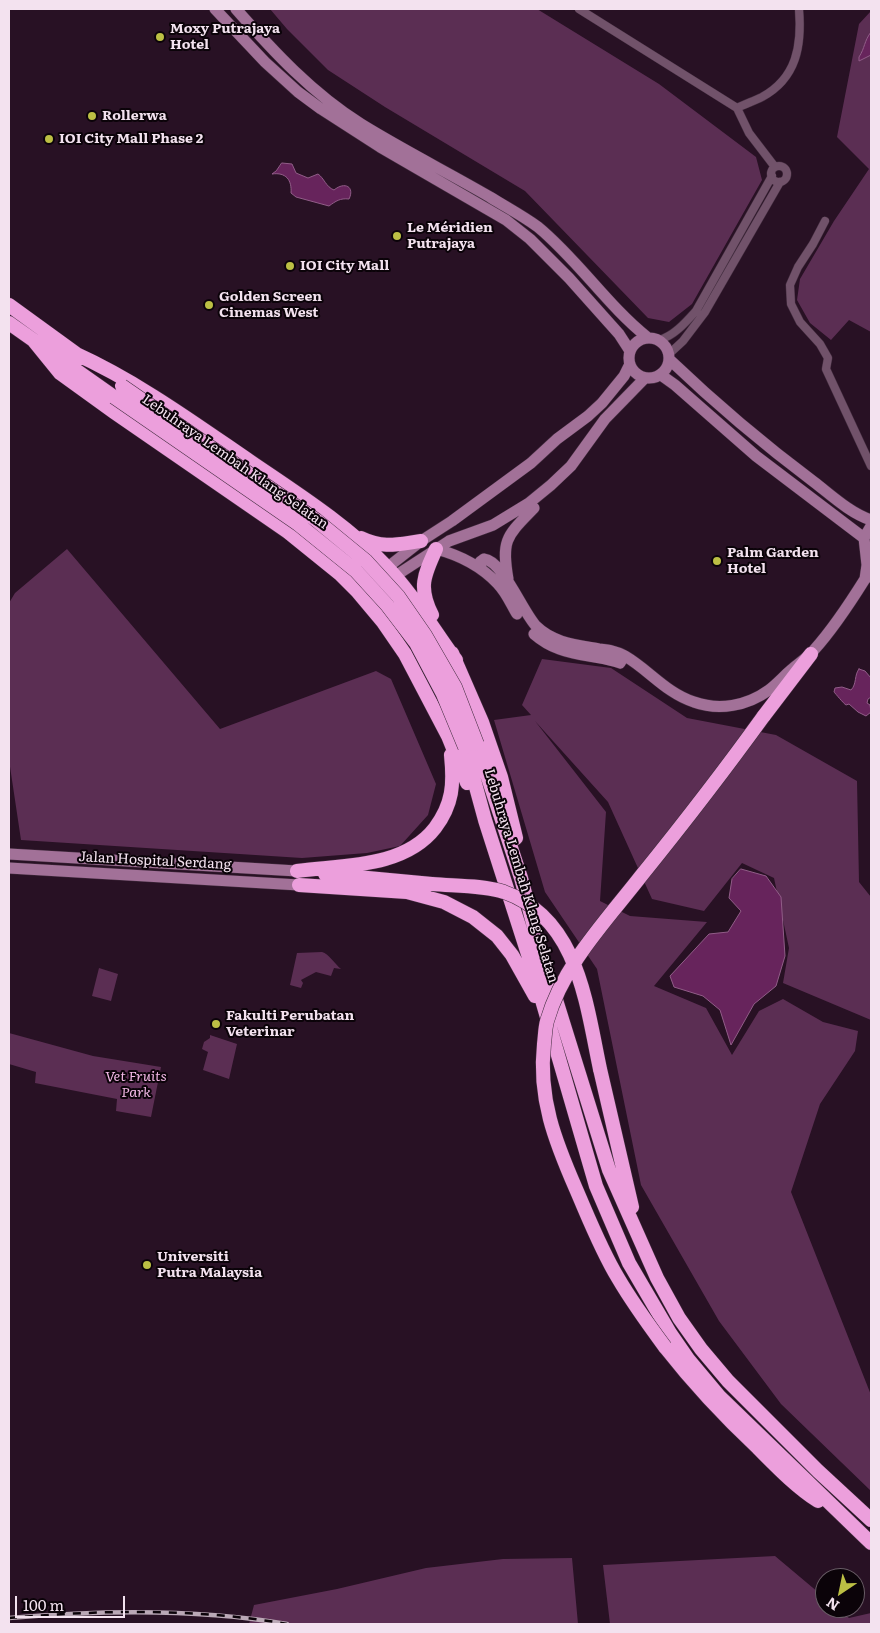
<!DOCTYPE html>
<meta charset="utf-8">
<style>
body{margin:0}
#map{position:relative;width:880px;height:1633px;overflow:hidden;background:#281124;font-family:Literata,serif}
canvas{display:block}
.frame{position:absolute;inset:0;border:10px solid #f3e2ef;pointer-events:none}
.north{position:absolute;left:815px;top:1568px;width:50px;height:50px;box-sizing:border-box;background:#0b0309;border:1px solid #685c65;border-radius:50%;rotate:214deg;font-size:14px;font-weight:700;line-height:20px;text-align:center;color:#f3e2ef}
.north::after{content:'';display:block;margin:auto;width:18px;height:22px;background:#bcbf44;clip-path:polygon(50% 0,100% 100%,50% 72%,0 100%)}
.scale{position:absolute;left:15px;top:1596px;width:110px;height:22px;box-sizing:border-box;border:2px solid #f3e2ef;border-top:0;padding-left:6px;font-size:15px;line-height:18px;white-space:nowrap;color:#f3e2ef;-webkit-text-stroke:4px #0b0309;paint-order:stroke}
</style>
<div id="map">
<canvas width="880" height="1633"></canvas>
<div class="frame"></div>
<div class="north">N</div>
<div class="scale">100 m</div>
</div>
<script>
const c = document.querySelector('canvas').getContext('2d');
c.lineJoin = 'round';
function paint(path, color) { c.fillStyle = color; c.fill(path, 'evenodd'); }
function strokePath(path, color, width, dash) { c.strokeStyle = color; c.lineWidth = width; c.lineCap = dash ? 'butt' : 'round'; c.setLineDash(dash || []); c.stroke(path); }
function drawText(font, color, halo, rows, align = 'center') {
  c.font = font + ' Literata,serif'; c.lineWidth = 4; c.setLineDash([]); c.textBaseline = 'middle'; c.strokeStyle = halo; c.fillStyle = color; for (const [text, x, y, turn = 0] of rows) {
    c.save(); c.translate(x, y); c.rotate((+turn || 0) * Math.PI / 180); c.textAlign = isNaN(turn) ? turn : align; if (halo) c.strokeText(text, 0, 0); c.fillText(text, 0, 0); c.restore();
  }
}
const green = new Path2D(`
 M270,9H537L659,84L756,157L762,180L692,304L669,322L648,318L525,191L385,107L328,70L287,29Z
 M871,11V332L849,320L831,340L810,323L797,300L800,279L834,221L869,169L837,137L859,24Z
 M67,549L220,729L376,671L391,679L436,784L428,815L400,846L367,853L302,858L21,840L9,760V603L15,593Z
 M542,659L611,668L687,718L776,735L857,781L859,882L871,897V1020L783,983L789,948L774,878L742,863L704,911L652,899L608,802L535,721L606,812L600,901L630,916L707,922L654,986L706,1008L732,1055L759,1011L783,999L823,1022L858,1031L855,1051L820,1104L791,1192L871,1395V1491L781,1404L719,1321L641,1185L597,969L545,892L494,720L531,715L522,705Z
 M322,952C329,954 335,964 341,969L334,968L331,976L316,972L301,980L303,983L301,988L290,985L297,953Z
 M99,968L118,974L111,1001L92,996Z
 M9,1033L93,1056L161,1067L151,1117L116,1111L117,1099L35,1083L36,1072L9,1064Z
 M210,1035L237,1044L229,1079L203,1070L208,1052L202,1049L204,1042L210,1038Z
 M775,1556L825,1598V1608H837L849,1618L871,1613V1624H610L603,1565Z
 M572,1558L578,1624H249L254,1605L337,1589L426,1568L503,1559Z`);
const water = new Path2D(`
 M871,32V55L859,61V57C865,48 864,41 871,32Z
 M282,163L292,164L296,173L308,178L318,174C324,178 326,187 334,190C345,181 355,187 349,199C340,198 336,201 329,206L296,197L291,193C292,180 286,172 272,174L276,171Z
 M859,669L865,671L871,678V697L868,699L867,703L870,705L871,712L866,716L858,712L849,704L846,705C844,704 835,693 834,692L835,688L842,687L851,690C857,684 854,675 859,669Z
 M741,869L766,876L781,897L785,956L776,986L754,1004L731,1045L720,1010L703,996L674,987L670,976L709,934L728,932L741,911L729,898L732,879Z`);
const street = new Path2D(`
 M579,9L737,108L749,133L775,167
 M737,108C745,104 754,101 762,97C797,78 802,45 799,9
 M771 174a8 8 0 1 1 16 0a8 8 0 1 1-16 0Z
 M825,221L813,244L798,267L790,285L791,304L800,322L820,344L828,358L826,369L871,466
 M659,340C674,336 686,322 696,311L772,176
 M669,354L683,341L705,312L780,182`);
const secondary = new Path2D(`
 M215,9L265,62L298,92L321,109L380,147L506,220L530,239L569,278L619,334L630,351
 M236,9C274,52 312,93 361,124C403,150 447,172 490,197C506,207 523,216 538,227C578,260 607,305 647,337
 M629 358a20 20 0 1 1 40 0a20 20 0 1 1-40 0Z
 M670,360C716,404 762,443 814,482C831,495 850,513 871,520
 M661,375L675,385L756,456L864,538
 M436,549C459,555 481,566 498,584C506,592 511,604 517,614
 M482,570L480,565V562L484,559C503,561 522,611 536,626C553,643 577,645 599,649C608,650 617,651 625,656C649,670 666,693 694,702C719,711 747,706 769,690C777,684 784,676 791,670C799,663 808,657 814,650C833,629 850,603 865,579L871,575
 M508,579C501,539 507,536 534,508
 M865,579L867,565L864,538L871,526
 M389,580L449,541L493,525L529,503L551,485L571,466L605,419L645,378
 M360,589L421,541L452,521L531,463L557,439L588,416L602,403L624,376L630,364
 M534,634C550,648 568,653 589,656C600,658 610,659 620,663L624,656
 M9,854L297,871
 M9,868L299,885`);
const highway = new Path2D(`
 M9,305L82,358
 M9,323L114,397
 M34,341L60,373L114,412L288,532L340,574L357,591L383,622L405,654L448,736L467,783
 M74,353C138,382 194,423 251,462C298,494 347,525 386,566C413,594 433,629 456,660
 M361,538C384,549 398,544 421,541
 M432,615C418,588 424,575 436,549
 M452,653L482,722L501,777L516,838
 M763,717L811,654
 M477,744L521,878L538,942L609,1170L657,1278L679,1318L701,1349L728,1381L818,1471L871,1520
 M465,747L485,820L535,976L596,1186L629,1263L670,1333L688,1359L719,1396L871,1543
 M297,871C343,865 404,868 435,828C453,804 454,784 451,755
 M325,874L432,884
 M299,885L407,892L444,902L473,917L497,936L512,955L535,996
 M600,1069L632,1207
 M665,1347C694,1384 724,1416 758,1448C777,1467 795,1486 818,1501`);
const rail = new Path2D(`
 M9,1618C101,1610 196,1608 287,1624`);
const highwayBridge = new Path2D(`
 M122,386L316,520L366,561L398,596L425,635L455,687L477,744
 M114,397L298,524L356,571L387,605L416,643L443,694L465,747
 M432,884C455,886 482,885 504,892C578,918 586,1003 600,1069
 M665,1347C648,1324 632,1302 618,1278C601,1250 589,1219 576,1189C555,1141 538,1098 544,1044C545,1036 545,1028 547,1021C563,965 606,921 641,876C683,824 724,771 763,717`);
const markers = [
 [160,37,5,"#bcbf44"],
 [92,116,5,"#bcbf44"],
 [49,139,5,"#bcbf44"],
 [397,236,5,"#bcbf44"],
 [290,266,5,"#bcbf44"],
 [209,305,5,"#bcbf44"],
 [717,561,5,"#bcbf44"],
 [216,1024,5,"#bcbf44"],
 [147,1265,5,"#bcbf44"]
];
const poiNames = [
 ["Moxy Putrajaya",170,29],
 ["Hotel",170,45],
 ["Rollerwa",102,116],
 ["IOI City Mall Phase 2",59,139],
 ["Le Méridien",407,228],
 ["Putrajaya",407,244],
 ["IOI City Mall",300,266],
 ["Golden Screen",219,297],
 ["Cinemas West",219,313],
 ["Palm Garden",727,553],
 ["Hotel",727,569],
 ["Fakulti Perubatan",226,1016],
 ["Veterinar",226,1032],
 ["Universiti",157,1257],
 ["Putra Malaysia",157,1273]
];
const streetNames = [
 ["Lebuhraya Lembah Klang Selatan",235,462,35],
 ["Jalan Hospital Serdang",155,861,3],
 ["Lebuhraya Lembah Klang Selatan",521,876,73]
];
const parkNames = [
 ["Vet Fruits",136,1077],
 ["Park",136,1093]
];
paint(green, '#5b2e53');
paint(water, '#67245c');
strokePath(water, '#915d88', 1);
strokePath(street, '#442e40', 9);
strokePath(secondary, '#442e40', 12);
strokePath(highway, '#442e40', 15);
strokePath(street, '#71526a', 8);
strokePath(secondary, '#a27198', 11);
strokePath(highway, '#ec9fdc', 14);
strokePath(rail, '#baa8b6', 4.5);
strokePath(rail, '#0b0309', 2.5, [8]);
strokePath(highwayBridge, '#442e40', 15, []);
strokePath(highwayBridge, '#ec9fdc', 14);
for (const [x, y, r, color] of markers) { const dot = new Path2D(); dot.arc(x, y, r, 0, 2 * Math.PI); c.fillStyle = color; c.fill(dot); strokePath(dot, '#0b0309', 2); }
drawText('bold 14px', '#f3e2ef', '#0b0309', poiNames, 'left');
drawText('14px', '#f3e2ef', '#0b0309', streetNames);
drawText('italic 14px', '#f4b9e7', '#0b0309', parkNames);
</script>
